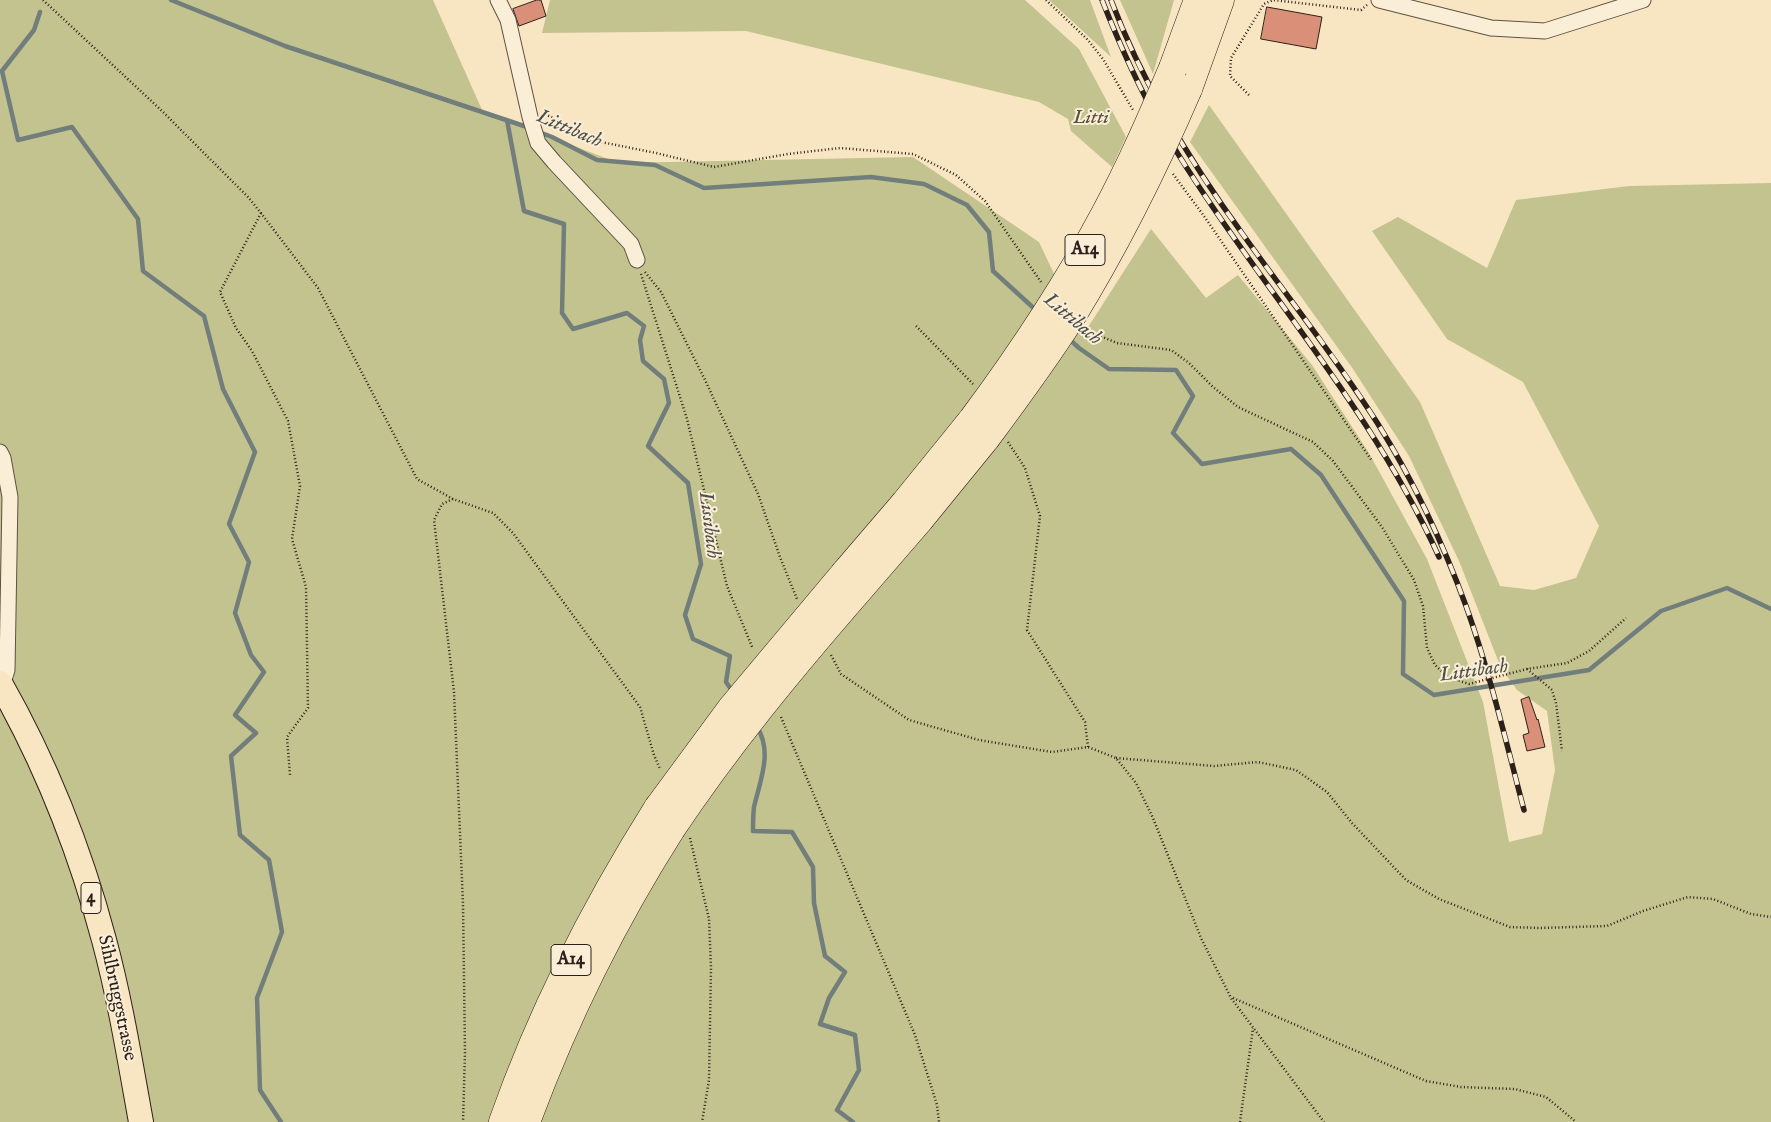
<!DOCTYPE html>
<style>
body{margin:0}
canvas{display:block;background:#f8e5c2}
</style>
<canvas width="1771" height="1122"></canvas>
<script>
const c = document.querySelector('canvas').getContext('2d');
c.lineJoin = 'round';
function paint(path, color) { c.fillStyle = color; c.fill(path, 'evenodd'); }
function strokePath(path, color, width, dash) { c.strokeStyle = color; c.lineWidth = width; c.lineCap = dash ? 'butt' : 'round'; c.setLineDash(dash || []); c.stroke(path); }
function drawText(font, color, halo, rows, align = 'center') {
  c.font = font + ' "IM FELL English",serif'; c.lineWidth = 4; c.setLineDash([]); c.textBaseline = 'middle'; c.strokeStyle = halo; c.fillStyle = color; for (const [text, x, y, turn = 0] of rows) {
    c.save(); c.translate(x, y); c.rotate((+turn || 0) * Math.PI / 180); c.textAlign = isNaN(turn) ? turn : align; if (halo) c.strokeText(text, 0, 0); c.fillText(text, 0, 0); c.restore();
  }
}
const green = new Path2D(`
 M0,0H433L483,112L619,163L913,157L1039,242L1083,335L1151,229L1206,298L1238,275L1312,365L1369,453L1427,559L1483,702L1509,842L1542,834L1555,770L1547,711L1517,690L1501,668L1459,561L1409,456L1353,369L1190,142L1209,105L1420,402L1500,586L1534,590L1576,578L1599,526L1523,382L1447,339L1372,231L1398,217L1487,268L1516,200L1629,186L1771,183V1122H0Z
 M550,0H1025L1079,49L1126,137L1112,167L1071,131L1068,119L1039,102L746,31L542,33Z
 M1049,0H1090L1111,57Z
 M1120,0H1174L1153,74Z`);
const stream = new Path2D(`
 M171,0L285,46L530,128
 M40,12L34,30L2,71L18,140L72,127L138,219L143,271L204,316L223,389L255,452L229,524L249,562L235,613L251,655L264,672L235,715L256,733L231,756L240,835L269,860L282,932L257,998L260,1090L281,1122
 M507,120L524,211L564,224L562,313L573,329L627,313L644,326L640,340L643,361L664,379L669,403L648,446L688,483L701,564L685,615L693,639L730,656L726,682L733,692
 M539,132L552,137L597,160L655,165L704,188L871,177L924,184L967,205L989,232L993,271L1038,312
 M1068,338L1079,348L1109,369L1176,370L1193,396L1173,433L1202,464L1291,449L1321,475L1404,601L1403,674L1434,695L1589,670L1661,611L1727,588L1771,609
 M757,727C773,752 760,781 754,807C753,815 753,823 753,831L792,832L813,867L814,903L825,956L845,972L829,998L820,1024L855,1035L859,1070L837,1110L853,1122`);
const building = new Path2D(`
 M537,0H541L546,16L519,26L513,9Z
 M1267,7L1322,17L1316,49L1261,39Z
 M1529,697L1537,720L1538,719L1545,747L1527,751L1523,735L1529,733L1521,700Z`);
const path = new Path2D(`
 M43,0L162,111L248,197L261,213L318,288L417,479L453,499L493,513L513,533L640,707L654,755L660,769
 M1046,0L1088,40L1103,59L1133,110
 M1249,95L1230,76L1231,58L1264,4L1273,0L1361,10L1367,5
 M545,114L601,142L656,153L714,167L788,154L840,148L913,154L956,175L985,201L1041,282
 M1173,174L1204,216L1372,461
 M261,213L220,292L236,328L252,351L288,421L300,486L292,539L306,587L308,708L287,737L290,775
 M645,272L661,292L706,382L758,494L780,557L797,599
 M641,274L687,419L727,586L753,649
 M916,326L973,384
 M1088,331L1117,343L1171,350L1189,363L1213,387L1238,407L1313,442L1333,461L1382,527L1414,580L1423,606L1427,648L1435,665L1448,677L1469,684L1527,669L1567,663L1589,651L1626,618
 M1008,442L1025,468L1040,516L1027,630L1085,722L1088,747
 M453,499L442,504L434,520L454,692L463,904L465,1052L463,1122
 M831,655L841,674L909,720L979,740L1052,752L1088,747L1116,758L1136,783L1153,818L1201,938L1231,998L1324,1122
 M1527,669L1552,690L1556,703L1562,751
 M781,717L915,1035L937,1105L939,1122
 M1116,758L1214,766L1258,762L1296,770L1327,792L1352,823L1406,880L1439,899L1510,927L1539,928L1607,926L1643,911L1688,897L1713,899L1751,914L1771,917
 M690,838L709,919L711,968L709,1080L702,1122
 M1233,998L1426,1081L1461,1087L1515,1089L1546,1097L1576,1122
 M1240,1122L1253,1028`);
const street = new Path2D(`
 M498,0L508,20L530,117L538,143L554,162L631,244L637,260
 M1379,0L1491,28L1545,31L1643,0
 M0,452L3,458L10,497L7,670L2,686`);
const primary = new Path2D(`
 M0,683C46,764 80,850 104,940C120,999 130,1061 141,1122`);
const highway = new Path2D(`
 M1173,68L1198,0
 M1188,89L1220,0
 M845,573L905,503L973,419
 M856,593L920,519L986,438
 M503,1122C542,1011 595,908 658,808
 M526,1122C564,1019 612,922 671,829`);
const rail = new Path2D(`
 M1102,0C1119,43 1138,86 1161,126C1248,274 1368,400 1439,557
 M1111,0C1143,85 1191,163 1244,236C1289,299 1337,359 1378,424C1414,482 1443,543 1466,606C1490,673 1506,742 1524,810`);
const highwayBridge = new Path2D(`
 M973,419C1022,353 1067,285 1105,214C1131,166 1152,117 1173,68
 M986,438C1015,399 1044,360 1070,319C1115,246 1154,168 1188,89
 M658,808L731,709L845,573
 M671,829C727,745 790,669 856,593`);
const shields = [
 [1085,250,40],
 [91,898,20],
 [571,960,40]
];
const shieldNames = [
 ["A14",1085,250],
 ["4",91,898],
 ["A14",571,960]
];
const parkNames = [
 ["Litti",1091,119]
];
const streetNames = [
 ["Sihlbruggstrasse",116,998,78]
];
const waterNames = [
 ["Littibach",569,130,23],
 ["Littibach",1072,320,40],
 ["Lissibach",708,525,83],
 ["Littibach",1474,672,-8]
];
paint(green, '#c3c38f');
strokePath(stream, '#727e7b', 4.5);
paint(building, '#d98f78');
strokePath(building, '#2c201a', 1);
strokePath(street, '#5f5144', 17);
strokePath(primary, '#2c201a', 26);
strokePath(highway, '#2c201a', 29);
strokePath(path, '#2c201a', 2.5, [1, 2.5]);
strokePath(street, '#faeed7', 15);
strokePath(primary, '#f8e5c2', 24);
strokePath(highway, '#f8e5c2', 28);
strokePath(rail, '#2c201a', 5.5);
strokePath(rail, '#faeed7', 4, [11]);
strokePath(highwayBridge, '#2c201a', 29, []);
strokePath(highwayBridge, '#f8e5c2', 28);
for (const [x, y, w] of shields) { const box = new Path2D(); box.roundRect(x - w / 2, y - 15.5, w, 31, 4); c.fillStyle = '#faeed7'; c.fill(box); strokePath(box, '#2c201a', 1); }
drawText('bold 18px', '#2c201a', null, shieldNames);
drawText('italic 19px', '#59513d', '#faeed7', parkNames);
drawText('19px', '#2c201a', '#faeed7', streetNames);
drawText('italic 20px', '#4f4f4a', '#faeed7', waterNames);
</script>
